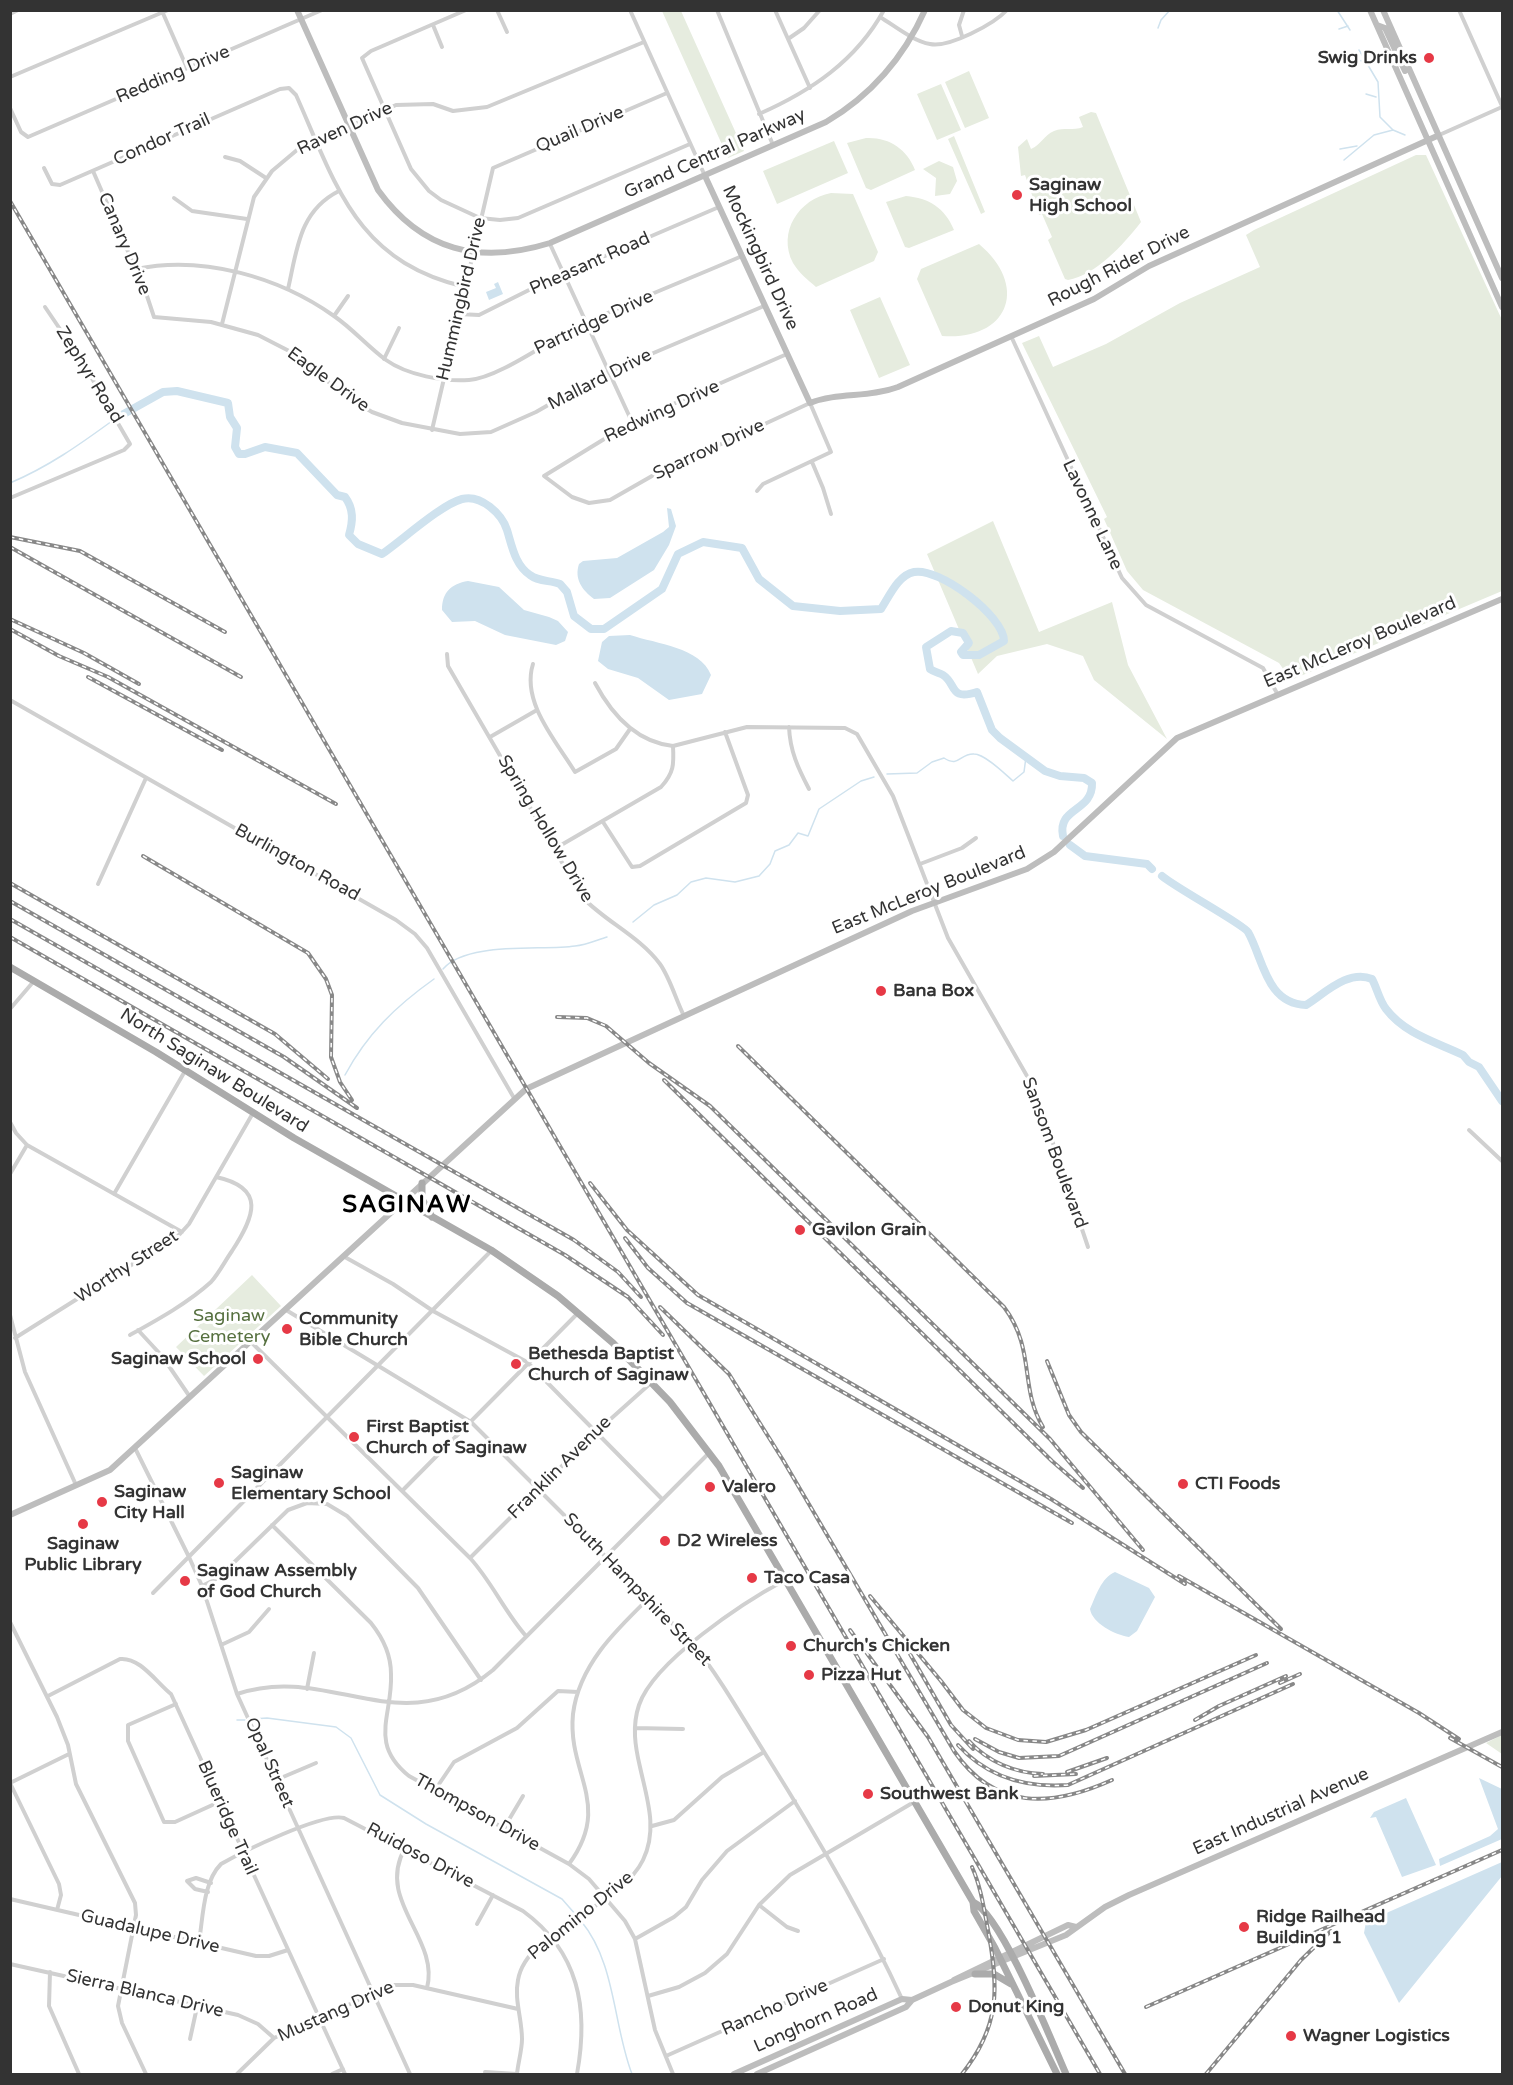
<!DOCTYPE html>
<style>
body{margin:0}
#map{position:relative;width:1513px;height:2085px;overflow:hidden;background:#fff;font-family:"Varela Round",sans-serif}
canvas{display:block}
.frame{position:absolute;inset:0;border:12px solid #333;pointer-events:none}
</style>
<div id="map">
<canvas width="1513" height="2085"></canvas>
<div class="frame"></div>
</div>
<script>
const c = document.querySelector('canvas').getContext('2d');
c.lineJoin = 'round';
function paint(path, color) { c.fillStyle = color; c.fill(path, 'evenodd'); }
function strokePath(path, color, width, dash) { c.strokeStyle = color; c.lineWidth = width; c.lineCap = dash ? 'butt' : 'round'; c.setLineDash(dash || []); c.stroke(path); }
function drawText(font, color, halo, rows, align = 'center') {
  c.font = font + ' "Varela Round",sans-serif'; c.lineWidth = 6; c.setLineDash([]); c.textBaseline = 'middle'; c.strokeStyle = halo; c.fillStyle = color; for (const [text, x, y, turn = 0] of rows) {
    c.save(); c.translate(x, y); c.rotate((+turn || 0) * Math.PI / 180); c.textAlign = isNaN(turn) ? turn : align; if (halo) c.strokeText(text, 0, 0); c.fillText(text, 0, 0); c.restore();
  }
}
const green = new Path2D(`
 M662,11H681L744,151L728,158Z
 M969,71L989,118L965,128L945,82Z
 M941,84L961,130L937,140L917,94Z
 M1091,112L1096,113L1141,222C1123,245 1096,275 1068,280L1065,279L1048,240L1052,237L1042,214L1039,215L1025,175L1021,176L1018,147L1027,139L1031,149C1041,145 1044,135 1054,131C1064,127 1073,131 1083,127L1079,117Z
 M954,136L985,212L981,214L948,139Z
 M866,138C889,137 907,149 915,170L871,190L866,188L847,143Z
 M834,141L848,173L777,204L763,171Z
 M1416,155H1426L1502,320V591L1291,680L1279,663L1143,590L1127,571L1104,519L1107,517L1022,343L1039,336L1053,367L1106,344L1180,303L1260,267L1246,235L1254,230Z
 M939,161L953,167L957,181L950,194L935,196L936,178L923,169Z
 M831,193L853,194L878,252L874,261L816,287C808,280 799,273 793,263C777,232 799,199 831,193Z
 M906,196C929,198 945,208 954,230L909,248L905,247L886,202Z
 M979,244C1030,287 1008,341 942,336L917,279L921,269Z
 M880,297L910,365L879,378L850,310Z
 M993,521L1039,632L1112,602L1128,665L1167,739L1094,680L1083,656L1047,644L997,656L978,674L927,554Z
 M252,1275L281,1306L204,1376L176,1347Z
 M1502,1735V1754L1486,1743Z`);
const water = new Path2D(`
 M498,282L503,294L489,300L486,292L496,288L494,284Z
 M667,508L671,509L676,526L669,545L654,570L610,598L594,599C582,590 574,579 579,564L583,561L617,558L663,532L669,527Z
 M468,581L499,587L524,610L549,617L558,621L568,632L565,641L556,645L505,635L475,621L452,622L442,610C442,592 451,584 468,581Z
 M630,635C657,644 700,647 711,675L702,694L669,700L638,678L608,669L598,661L602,642L609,636Z
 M1115,1572L1149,1588L1155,1597L1137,1631L1129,1637C1115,1635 1092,1623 1090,1609C1096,1596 1101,1578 1115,1572Z
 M1479,1778L1502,1789V1839L1440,1866L1439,1859L1490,1836L1498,1829Z
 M1406,1798L1436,1865L1402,1877L1376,1817L1370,1818L1374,1812Z
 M1502,1862V1876L1399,2003L1364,1933L1366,1922Z`);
const stream = new Path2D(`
 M1337,10L1350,30
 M1158,28L1161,20L1170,10
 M1339,29L1348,26
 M1359,50L1378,82L1380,117L1393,130L1405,135
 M1352,60L1366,61
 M1366,94L1376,97
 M1340,149L1357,146
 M1344,160L1374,135L1393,130
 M10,483C48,467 79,445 112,421
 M887,774L917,773L932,762L944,758C959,768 960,753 974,754C985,754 1005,774 1013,781L1024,772L1026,757
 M633,922L654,905L677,895L691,882L706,878L735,882L759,876L770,864L775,851L789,845L798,833L808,836L819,809L861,781L874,777
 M443,969C466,941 542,951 575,946C586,945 597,940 607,937
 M345,1075C367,1034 396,1006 434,979
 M253,1719L267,1718L336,1727L351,1738L380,1795L426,1824L562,1899L576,1915
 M237,1720H245
 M581,1921C616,1963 613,2025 632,2074`);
const river = new Path2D(`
 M120,416L163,392L177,391L228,403L230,417L237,428L235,447L239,454H245L265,447L297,453L337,495L345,497C354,509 353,521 349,535L358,544L382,554C401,541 442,504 462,499C481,494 502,514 507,530C512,546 515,565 530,575C539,582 550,580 560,584L567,592L574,616L591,629H604L662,589L678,554L703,542L742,548L759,579L793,606L840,611L881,609C889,597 898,575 914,572C939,567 1004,616 1004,641L979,655H963L961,652L969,643L963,633L951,631L926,647L930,669C934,672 940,673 943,675C957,684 949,701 977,692L992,730L1000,738L1045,771L1060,776L1084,778L1092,783C1093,812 1057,807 1063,836
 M1070,845L1085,856L1147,864L1152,869
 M1162,876C1176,888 1243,924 1248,932C1263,958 1266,1004 1306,1005C1324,994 1348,969 1372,979C1377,988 1379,1000 1386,1009C1405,1034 1436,1042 1463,1055L1469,1062L1479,1067L1502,1101`);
const street = new Path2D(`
 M466,10L371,51L362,58L411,169L429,191L441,200L480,218L500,220L518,218L690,144
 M497,10L507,32
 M630,10L705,176
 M717,10L773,145
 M775,10L810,88
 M1459,10L1502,106
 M162,11L187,68
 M10,14L18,10
 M880,17C895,26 913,41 930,44C949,48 994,24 1007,10
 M433,25L442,47
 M962,36L959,25L964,10
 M788,39L804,28L820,10
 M10,77L168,10
 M10,108L21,132L28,137L322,10
 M759,114C811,91 856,61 884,10
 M1437,136L1502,107
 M225,157L240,161L266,178
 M44,168L52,184L60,185L280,89L289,88L296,95C337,187 356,261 465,287
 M93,171L146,293L154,317L211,322L258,335L293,353L347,397L372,412L402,423L460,434L491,432L536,412L597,377L764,306
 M174,198L192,211L247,219
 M550,244L632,422
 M136,269C203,255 279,277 334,316C353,329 368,347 386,360C407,375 444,382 469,380C498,378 547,342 575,328C629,302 687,280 742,256
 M288,289C297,250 299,211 339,191
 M459,314L479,315L549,280L719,207
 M334,316L348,296
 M222,324L254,197L272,171L297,150L396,105L433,104L453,111L487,107L644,42
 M1011,336L1122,578L1146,605L1263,668L1278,695
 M384,359L399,328
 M432,430L493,168L667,93
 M812,462L823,488L831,514
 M757,491L763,484L831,452L810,403L652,476L610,500L589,503L572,497L544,476L632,422L787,354
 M10,498L124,450L130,444L83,363L45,307
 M447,654L448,666L582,897C606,922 639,936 660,964C670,978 676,1000 684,1016
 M533,664C521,702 556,741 575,772L616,749L630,729
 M595,683C612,715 636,742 673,746L747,727L845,728L857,734L893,796L948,938L1035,1090L1088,1247
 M10,700L396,920L415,934L427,948L514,1098
 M789,727C790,751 798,768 809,789
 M490,737L537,710
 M603,822L632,867L640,866L746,803L748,795L725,732
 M556,848L661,787C674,773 674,764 673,746
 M920,864L962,848L976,838
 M98,884L146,778
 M10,1009L34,981
 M10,1122L16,1133L27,1145L182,1232
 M1469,1130L1502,1161
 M10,1174L27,1145
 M114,1194L185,1071
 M343,1256L393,1284L433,1311L527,1362L662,1499
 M286,1310L471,1422L693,1644C721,1679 742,1717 766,1755C815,1833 863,1914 902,1999
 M10,1315L25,1372L76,1485
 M138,1330L162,1356L190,1397
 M130,1335C157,1320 188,1303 211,1282C219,1273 225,1261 232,1251C254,1217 267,1188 216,1177
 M15,1338L179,1235L189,1224L253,1113
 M251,1342L470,1558C492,1582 504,1611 526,1636
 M135,1448L189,1557L202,1586L237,1694L410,2074
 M404,1489L578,1313
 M272,1525L371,1623C383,1638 391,1654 391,1674C393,1715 368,1743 409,1776L569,1864L589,1879L625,1921L635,1939L655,2030L673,2074
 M470,1558L595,1433L652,1382
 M202,1586L218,1578L288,1510L307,1503L327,1504L347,1516L418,1588L481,1680
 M153,1593L491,1251
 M10,1622L57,1717L68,1745L76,1784L135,1903L136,1915L118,2006L122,2023L146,2074
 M221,1645L249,1632L269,1609
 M307,1689L314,1653
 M237,1694C330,1662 401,1746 493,1670L709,1453
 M48,1696L120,1659C140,1657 156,1682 171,1694L345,2074
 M176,1704L128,1725V1741L164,1822H175L219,1802
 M635,1728L683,1729
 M276,1780L316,1763
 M10,1783L59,1884L61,1895L57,1910
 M10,1783L69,1754
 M435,1790L454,1762L517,1728L558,1691L578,1692
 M652,1826L674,1820L722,1777L764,1752
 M504,1828L523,1796
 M405,1848C375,1901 440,1938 427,1988
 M569,1864C613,1804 567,1774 573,1714C579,1665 616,1630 649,1598
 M208,1892L195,1889L187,1881L196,1878L211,1883
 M10,1899L256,1956H269L288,1950
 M759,1905L787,1927L798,1931
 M477,1924L493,1895
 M635,1939L674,1917L686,1907L702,1880L727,1851L795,1801
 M199,1942C203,1918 203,1882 221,1864C242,1852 323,1812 344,1818L523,1911C579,1952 589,2008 577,2074
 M10,1964L238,2015L258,2024L274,2038
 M50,1972L49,2006L79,2074
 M648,1996L679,1987L705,1973L727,1954L759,1905L790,1875L914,1802
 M190,2039L197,2007
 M666,2056L884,1959
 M485,2072L517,2074
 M237,2074L274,2038L393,1985H413L518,2009
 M332,2074L343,2069
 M517,2074C518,2063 522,2050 522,2039C522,2019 514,1999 518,1980C526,1930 620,1908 643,1860C658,1829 647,1799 640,1767C635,1746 632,1726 639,1705C654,1661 744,1602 785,1580`);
const secondary = new Path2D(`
 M297,10L378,190C422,251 479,265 550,243L826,122C870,96 904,57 925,10
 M1370,10L1502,307
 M1383,10L1502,278
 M1377,25L1385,28L1405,71
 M705,176L810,403C838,392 869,398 898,387L1094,299L1149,266L1437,136
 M10,1515L110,1470L526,1089L912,911L1027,869L1054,852L1177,738L1502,599
 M954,1980L1068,1925L1076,1927
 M734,2074L902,1999L912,2000
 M757,2074L906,2007L912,2000L951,1982L1066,1935L1105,1907L1129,1895L1502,1732`);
const primary = new Path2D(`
 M10,967L156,1052L294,1138L491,1250L558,1296L613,1343L670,1402L719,1466L973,1902L974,1911L995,1948L1057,2074
 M422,1183V1199L432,1217
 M973,1902C1002,1916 1051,2040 1066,2074
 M975,1974H994L1011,1984`);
const rail = new Path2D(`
 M10,201L1100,2074
 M10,537L80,551L225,632
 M10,547L241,677
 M10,619L84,653L139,684
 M10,629L59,656L108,677L336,804
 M88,677L222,750
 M143,856L308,953L326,979L332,995L331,1057L340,1082L352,1100
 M10,883L275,1034L328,1079
 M10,901L284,1057L357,1108
 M10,919L574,1240L618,1272L641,1297
 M10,937L565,1255L628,1297L663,1335
 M557,1017L587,1018L606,1026L649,1063L710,1106L1050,1439L1143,1550
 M738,1046L1004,1307C1036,1350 1019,1387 1043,1427
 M664,1080L1052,1461L1083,1488
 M590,1183L627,1230L698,1295L1051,1499L1185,1584
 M625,1238L648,1268L687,1303L1072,1523
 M660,1307L729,1374L783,1460L954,1751C995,1811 1052,1807 1112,1780
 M1047,1361L1069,1415L1081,1432L1281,1629
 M1179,1576L1419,1713L1459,1739
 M870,1596L941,1681L963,1710L986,1728L1018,1740L1046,1742L1086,1730L1256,1655
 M850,1630L928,1737L1125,2074
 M910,1654L951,1725L973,1749
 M1280,1683L1300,1674
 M1195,1720L1219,1706L1286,1676
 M1450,1738L1502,1767
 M975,1739L999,1752L1019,1758L1059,1756L1267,1663
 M969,1741C988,1762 1015,1773 1043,1774
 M958,1745C987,1777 1026,1788 1068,1785L1293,1684
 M1067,1772L1107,1758
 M1034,1776L1076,1774
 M1146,2007L1502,1850
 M962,2074C1000,2026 999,1989 988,1930C984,1909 981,1887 972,1867
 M1206,2074L1301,1960L1331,1931`);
const markers = [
 [1429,58,6,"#e63946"],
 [1017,195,6,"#e63946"],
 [881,991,6,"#e63946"],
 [800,1230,6,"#e63946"],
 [287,1329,6,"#e63946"],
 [258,1359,6,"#e63946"],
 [516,1364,6,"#e63946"],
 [354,1437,6,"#e63946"],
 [219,1483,6,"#e63946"],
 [1183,1484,6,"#e63946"],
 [710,1487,6,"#e63946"],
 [102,1502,6,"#e63946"],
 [83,1524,6,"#e63946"],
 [665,1541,6,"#e63946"],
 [752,1578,6,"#e63946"],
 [185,1581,6,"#e63946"],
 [791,1646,6,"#e63946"],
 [809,1675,6,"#e63946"],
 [868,1794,6,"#e63946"],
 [1244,1927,6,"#e63946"],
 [956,2007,6,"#e63946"],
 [1291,2036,6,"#e63946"]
];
const poiNames = [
 ["Swig Drinks",1417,58,"right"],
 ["Saginaw",1029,185],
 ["High School",1029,206],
 ["Bana Box",893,991],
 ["Gavilon Grain",812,1230],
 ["Community",299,1319],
 ["Bible Church",299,1340],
 ["Bethesda Baptist",528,1354],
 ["Church of Saginaw",528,1375],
 ["Saginaw School",246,1359,"right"],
 ["First Baptist",366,1427],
 ["Church of Saginaw",366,1448],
 ["Saginaw",231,1473],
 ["Elementary School",231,1494],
 ["CTI Foods",1195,1484],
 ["Valero",722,1487],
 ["Saginaw",114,1492],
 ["City Hall",114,1513],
 ["D2 Wireless",677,1541],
 ["Saginaw",83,1544,"center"],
 ["Public Library",83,1565,"center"],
 ["Saginaw Assembly",197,1571],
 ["of God Church",197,1592],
 ["Taco Casa",764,1578],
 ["Church's Chicken",803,1646],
 ["Pizza Hut",821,1675],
 ["Southwest Bank",880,1794],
 ["Ridge Railhead",1256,1917],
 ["Building 1",1256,1938],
 ["Donut King",968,2007],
 ["Wagner Logistics",1303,2036]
];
const streetNames = [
 ["Redding Drive",173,75,-23],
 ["Raven Drive",345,129,-25],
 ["Quail Drive",580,130,-23],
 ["Condor Trail",162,140,-24],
 ["Grand Central Parkway",715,154,-24],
 ["Canary Drive",124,244,67],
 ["Mockingbird Drive",760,258,65],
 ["Pheasant Road",590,264,-24],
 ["Rough Rider Drive",1119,267,-27],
 ["Hummingbird Drive",462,299,-77],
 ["Partridge Drive",594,323,-25],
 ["Zephyr Road",89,375,58],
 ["Eagle Drive",328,380,36],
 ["Mallard Drive",600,380,-27],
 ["Redwing Drive",662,412,-25],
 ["Sparrow Drive",709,450,-25],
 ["Lavonne Lane",1092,515,65],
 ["East McLeroy Boulevard",1360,643,-23],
 ["Spring Hollow Drive",545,829,59],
 ["Burlington Road",297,863,29],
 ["East McLeroy Boulevard",929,891,-22],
 ["North Saginaw Boulevard",214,1071,32],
 ["Sansom Boulevard",1054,1153,70],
 ["Worthy Street",127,1267,-33],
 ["Franklin Avenue",560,1468,-45],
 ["South Hampshire Street",637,1590,46],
 ["Opal Street",269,1763,66],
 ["East Industrial Avenue",1281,1812,-24],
 ["Thompson Drive",477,1813,29],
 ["Blueridge Trail",227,1818,66],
 ["Ruidoso Drive",420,1856,28],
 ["Palomino Drive",581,1916,-39],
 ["Guadalupe Drive",150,1932,13],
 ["Sierra Blanca Drive",145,1994,13],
 ["Rancho Drive",775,2008,-24],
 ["Mustang Drive",336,2012,-24],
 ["Longhorn Road",816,2021,-24]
];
const parkNames = [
 ["Saginaw",229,1316],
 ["Cemetery",229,1337]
];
const districtNames = [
 ["SAGINAW",407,1206]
];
paint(green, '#e6ecdf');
paint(water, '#cfe2ee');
strokePath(stream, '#cfe2ee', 1.5);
strokePath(river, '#cfe2ee', 8);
strokePath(street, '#d0d0d0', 4);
strokePath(secondary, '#bdbdbd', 6);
strokePath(primary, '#ababab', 7);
strokePath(rail, '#888', 4);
strokePath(rail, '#fff', 1.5, [4.5]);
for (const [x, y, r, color] of markers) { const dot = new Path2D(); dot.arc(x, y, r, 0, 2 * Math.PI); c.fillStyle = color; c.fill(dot); strokePath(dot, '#fff', 2); }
drawText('bold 18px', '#333', '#fff', poiNames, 'left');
drawText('18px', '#333', '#fff', streetNames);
drawText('18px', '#56703f', '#fff', parkNames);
c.letterSpacing = '1.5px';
drawText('bold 24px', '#000', '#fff', districtNames);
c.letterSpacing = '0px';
</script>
